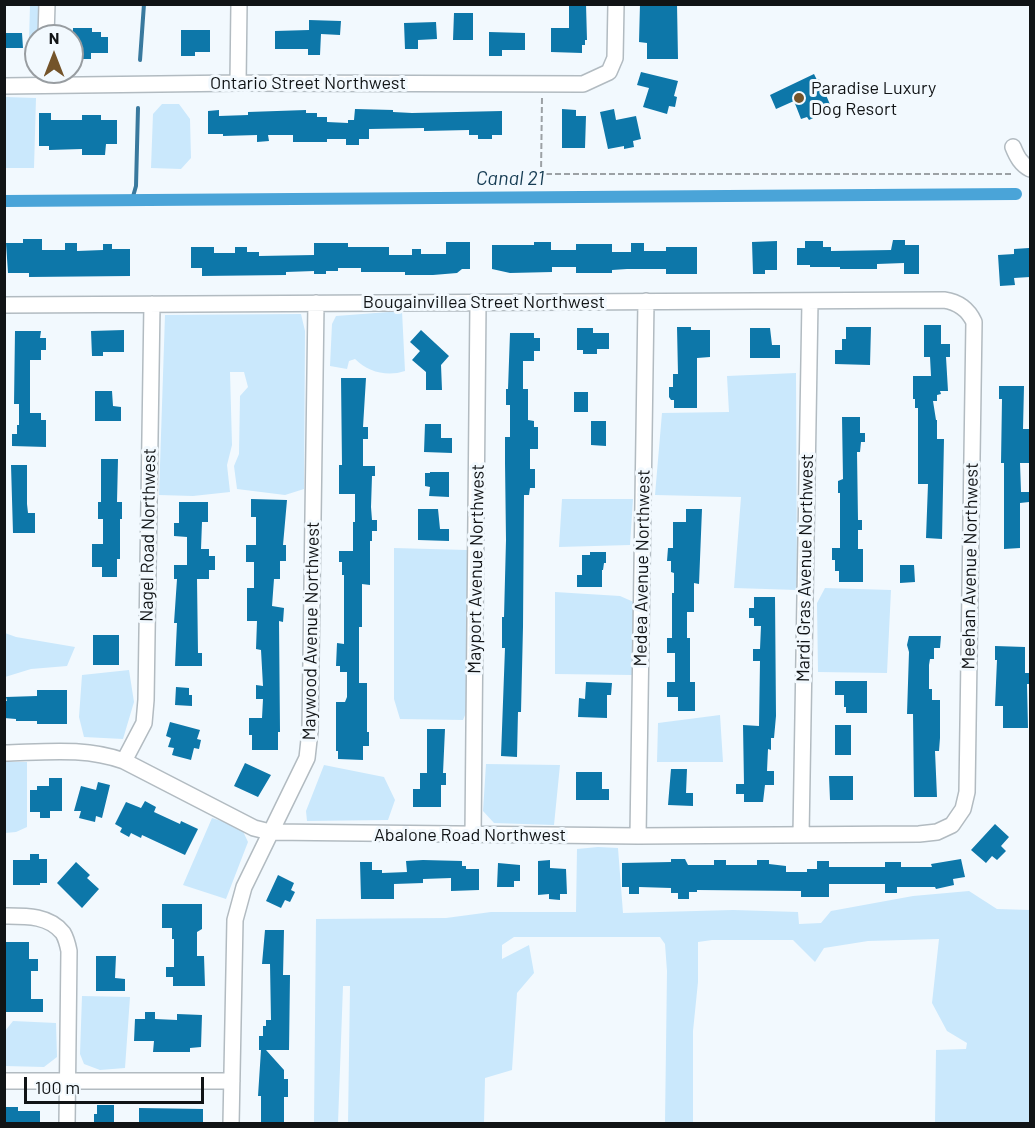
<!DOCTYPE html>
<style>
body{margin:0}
#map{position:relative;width:1035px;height:1128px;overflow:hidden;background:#f2f9fe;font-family:Barlow,sans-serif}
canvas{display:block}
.frame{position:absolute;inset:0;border:6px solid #111416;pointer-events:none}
.north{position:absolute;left:24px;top:24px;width:60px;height:60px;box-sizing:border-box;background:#f2f9fe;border:2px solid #989da1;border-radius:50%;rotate:0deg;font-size:16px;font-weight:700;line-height:24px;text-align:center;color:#111416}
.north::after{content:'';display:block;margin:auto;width:21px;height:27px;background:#74542a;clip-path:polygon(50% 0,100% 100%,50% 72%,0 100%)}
.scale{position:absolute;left:24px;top:1077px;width:180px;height:27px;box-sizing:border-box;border:3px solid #111416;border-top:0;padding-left:8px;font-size:18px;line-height:21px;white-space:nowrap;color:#111416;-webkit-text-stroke:4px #f2f9fe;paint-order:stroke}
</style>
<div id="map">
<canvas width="1035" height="1128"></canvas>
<div class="frame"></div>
<div class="north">N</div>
<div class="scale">100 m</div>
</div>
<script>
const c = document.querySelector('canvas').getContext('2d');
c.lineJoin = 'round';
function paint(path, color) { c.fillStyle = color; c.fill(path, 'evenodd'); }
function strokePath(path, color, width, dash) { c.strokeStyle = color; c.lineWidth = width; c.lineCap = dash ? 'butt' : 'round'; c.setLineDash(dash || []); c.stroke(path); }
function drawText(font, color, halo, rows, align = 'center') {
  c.font = font + ' Barlow,sans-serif'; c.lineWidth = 6; c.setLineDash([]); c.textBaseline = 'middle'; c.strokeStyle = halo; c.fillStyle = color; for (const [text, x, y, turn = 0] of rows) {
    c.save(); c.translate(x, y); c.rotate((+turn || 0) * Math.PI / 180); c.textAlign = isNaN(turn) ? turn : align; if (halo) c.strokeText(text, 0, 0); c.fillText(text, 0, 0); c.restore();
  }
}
const green = new Path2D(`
 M30,5H40V36H36V44L29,41Z
 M5,97L36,98L34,168H5Z
 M162,104H179L190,119L191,158L181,169L151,168L153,114Z
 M402,311L405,371C387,377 368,372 355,359L349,361L347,369L330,366L332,324L336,316Z
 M301,314L305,331L304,489L285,495L237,489L234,466L239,454L240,396L248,387L244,372H230L232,445L227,465L230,492L193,496L159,495L165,315Z
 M796,373L797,590L734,588L741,497L655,495L662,413L729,412L727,376Z
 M562,499H633L630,545L559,547Z
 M394,548L467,550L468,708L463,720L400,719L394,699Z
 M825,588L891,590L887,673L818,672L817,603Z
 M555,592L620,596L636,603L632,675L555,674Z
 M5,633L16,637L75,647L67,666L31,669L5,677Z
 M129,670L134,702L123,739L84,737L79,717L82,675Z
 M720,715L723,762H657L658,723Z
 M5,762H27V827L16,832L5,833Z
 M486,764L560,765L554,825L494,823L483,811Z
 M324,765L384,777L395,800L388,820L307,821L306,811Z
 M212,818L241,827L248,842L226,899L183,885Z
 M598,847L618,848L623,913L733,910L798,912L799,924L821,923L831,911L913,896L969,891L997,909L1030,910V1123H935L936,1050L966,1049L967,1043L947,1031L932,1003L939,939L868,941L824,948L815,962L793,940H712L698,942V982L693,1031V1123H665L667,971L665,944L660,937H514L502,945V959L529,945L534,973L517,993L512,1070L485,1078L484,1123H348L350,986H343L338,1123H314L316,919L446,918L491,912H576L577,849Z
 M82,996L130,997L125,1068L100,1070L84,1064L80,1054Z
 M13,1021L56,1023L57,1057L44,1067L5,1066V1031Z`);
const stream = new Path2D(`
 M140,60L144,4
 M132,200L136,186L138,108`);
const canal = new Path2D(`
 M4,201L1016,194`);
const building = new Path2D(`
 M569,4H586L587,40H585V45H582V53L551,52V28H569Z
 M640,4H677L678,59H647V43L639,42Z
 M454,13H473V40H453Z
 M309,20L341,21L340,35L321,34L320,55H308V49H275V31L309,30Z
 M436,22L437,39L418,40V49H405L404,23Z
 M73,28H92V32H101V37H108V53H91V59H72Z
 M181,30H210V52H195V56H181Z
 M489,32L525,33V50H502V56H489Z
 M4,33H22L23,48H4Z
 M641,72L678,81L674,96L677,97L675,107L669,106L667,114L643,107L649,88L637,85Z
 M814,74L817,80L819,79L832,109L809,120L807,117L801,119L794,101L776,109L770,95Z
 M355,109L393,110V112L412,113L502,111V135H492V139H478V135H469V130L424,131V128L369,129V139H359V145H346V139H327V142H293V135H268L269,141L257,142V135L223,136V134H208V111L219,110V116L248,115V112L306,110V113H317V117H327V122L348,123V120H354Z
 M562,109L576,110V116H586L585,148H562Z
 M614,109L616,120L636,116L641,139L633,141L634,147L624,149V146L608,149L600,112Z
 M39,113H51V120H82V115H101V120H117V144H106L105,155H82V149L49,150V146H39Z
 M23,239H42V250H65V243H77V251L103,250V244H112V249H130V276L29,277V273H8L6,243H23Z
 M893,240H905V245H919V274H904V263L877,264V269H840V267H810V265H797V248H805V241H823V247H831V251L891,250Z
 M777,241V270H765V274H753L752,242Z
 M446,242H470V269H462L457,273L433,275H405V272H361V268H338V271H326V274H314V271L286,272V275L202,276V268H191V247H214V253H235V247H247V252H259V256L314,255V243H348V247H389V255H412V249H421V254H446Z
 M534,242H551V250H576V244H612V252H631V243H644V251H666V247H697V274H666V269H627L612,270V273H576V267H552V272L510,273L492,269V245H534Z
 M1029,248L1030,254V277L1014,278L1015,285L1000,286L998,255L1014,254V249Z
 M924,325H941V344H950V357H946L948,391H940L941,394L937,395V401H933L936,420H937V439H944L942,539L926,538L928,484H918V408H915V399H913V376H931L930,357H924Z
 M677,327H691V330H710V357L697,358V408H674V400H671L669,397V387H673V374H678Z
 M846,327H871L870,365L835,364V350H842V339H846Z
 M577,328H593V333H609V349H597V354H583V350H577Z
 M750,328H770L772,345H780V358H750Z
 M124,330V352H103V356H92L91,331Z
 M421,330L449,356L441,365L442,390H426V372L412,360L420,351L410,342Z
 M15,331H41L40,338H46V350H41V360H30V413H41V420H46V447L12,446V434H17V425H19V404H14Z
 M510,333H534V338H540V351H534V361H523V389H528V420L534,421V427H538V449H530V469H535V488H530L529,495H524L523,627L521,712H518L517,757L501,756L505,648H502V617H504L506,540L505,463V437H510V405H506V389H508Z
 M341,378H366L363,427H368V439H363V466H375V476H372L371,507L372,520H377V531H372V541H370V585L362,584V627H359V683H367V732H369V746H363V760L338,759V751H336V702H345L347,697V672H340V666H336L337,643L344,644V575H342V562H339V551H353V522H355V494H339V465H342Z
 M999,386H1024L1023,429H1029V463H1020L1021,492H1029V502L1020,503V548L1004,549V463H1001L1002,399H999Z
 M95,391H112L113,406L121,407V421H95Z
 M574,392H588V412H574Z
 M842,417H860V433H865V442H861L860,452H857L858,520H862V530H858V549H863V582H839V571H835V560H832V548H840V493H838V481L843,479Z
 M591,421H606V446L591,445Z
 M425,424H441V438H452V453L424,452Z
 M101,459H118L117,502H122V519H120V559H117V577H102V567H92V544H103V519H98V502H101Z
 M11,465H27V504L28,513H35V533H13Z
 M430,472H449V497L429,496L430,487L425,486V473H430Z
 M251,499L287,500L283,545H286V561H280V579H274L272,606L284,608L283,622L279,621L280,732H278V750H252V735H249V718H262L263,699H256V685L263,686L261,650L256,649L257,621H247V588H254V562H246V545H256V517H251Z
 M179,502H208V522H202L201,549H209V556H215V570H209V579H197L198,653H202V666H175L177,623H174L177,579H174V565H187V537L174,536V523H179Z
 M418,509H438L440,529H449V541L418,540Z
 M686,509H702L699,584L694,583V612H687V638H690V682H695V711H678V697H667V682H675V653H667V638H672V593H674V573L671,572V561H667L668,548H673V522H686Z
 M590,552H606V563H604L603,570H602V587H577V575H582V555H590Z
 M900,565H914L915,582L900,583Z
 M754,597H775L776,716L774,738H771V750L768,749L767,771H774V785H765L763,802H744V794H736V784H744L743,725L759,726L760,661H753V649H760L761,626H754V618H749V608H754Z
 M93,635H119V665H93Z
 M909,636H941L940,648H934V659H930L929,665V689H932V700H940V738L939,751H935L937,797H914L913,714H907L909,652L907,645Z
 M995,646L1025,647V673H1030V684H1027L1028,728H1003V706H995L997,660H995Z
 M835,681H867V713H846V707H844V695H835Z
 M586,682L612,683L611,695H607V718L578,717L579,698L585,699Z
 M176,687L189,688V695H192V706L175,705Z
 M37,690H67V724H37V721H16V719L4,718V701H7L6,697L37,696Z
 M170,722L200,730L197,739L201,740L199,749L194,748L191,760L172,755L174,748L168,747L171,738L166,736Z
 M835,725H851V755H835Z
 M427,729H445L443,773H446V785H441V807H413V789H420V773H427Z
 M245,763L271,775L258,797L234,786Z
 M671,769H687L686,793H693V806L668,805Z
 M576,772H602V789H609V800H576Z
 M829,776H853V800H830Z
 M49,778H62V811H50V818H40V812H30V790H37V786H49Z
 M98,782L110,785L102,818L96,816L95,822L79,818L81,811H74L81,786L96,790Z
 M145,801L156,807L154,812L180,824L181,821L198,829L185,855L142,835L141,838L131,833L129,837L120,832L122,828L115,824L126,802L141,808Z
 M995,824L1009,837L1001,846L1006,851L997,860L992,856L986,863L971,850Z
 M30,854H39V859H47V883H40V885H13V860H30Z
 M671,859H685L688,865H714V860H726V865H757V860H769V864L786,866V872H807V869H817V861H829V867H885V862H901V867H932L931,864L961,859L965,877L953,879L954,885L936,889L935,887H897V893H885V884H829V897H801V891L697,890V892H689V899H678V893H671V888L639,887V894H629V887H622V863L671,862Z
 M423,860L462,861V866H466V869H479V890L451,891V878L423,879V883L394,884V899H361L360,862H372V870H382V873L407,872L406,861Z
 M550,860V868L566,869L567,894H560V900L549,899V894L538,895V861Z
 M76,862L90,875L87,878L99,889L82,908L57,883Z
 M498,863L520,865V881H514V887H497Z
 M278,875L294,883L291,890L295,892L290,902L285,900L281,908L266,901Z
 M162,904H202V929L197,932V956H204L205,986H173V977H166V967H174V939H172V928H162Z
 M265,930H284L283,975H290L289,1050H266L284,1070V1079H288V1097H284V1124H261V1096H258L261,1050H259V1036H263V1026H266V1020H271L270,964H262Z
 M4,942H29V959H38V971H31V999H43V1012H5Z
 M96,956H116L115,978L125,979V991H96Z
 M145,1012H155V1019L177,1020V1014L202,1015L201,1047L190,1048V1052H153L154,1041H134L135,1019H145Z
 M97,1105H114V1124H94V1114H97Z
 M4,1107H18V1111H40V1124H4Z
 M139,1108L203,1109V1124H139Z`);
const path = new Path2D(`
 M542,98L541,174H1014`);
const minor = new Path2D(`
 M46,36L47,4
 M238,83L239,4
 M4,86L238,83L583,84L609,72L615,58L616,4
 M1013,147C1017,157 1021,164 1030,169
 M4,305L944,300C958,302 968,309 974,322L967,792L963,809L952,825L937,832L919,834L638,836L270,832L254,828L124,761C85,747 46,752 4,753
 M124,761L144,723L146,700L152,304
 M473,835L478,303
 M801,835L810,301
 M638,836L646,301
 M4,916C25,916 49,915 63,933C66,938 68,946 69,951L67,1124
 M4,1081H232
 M231,1124L235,920L244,887L307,758L310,731L316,303`);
const markers = [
 [799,98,6,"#74542a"]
];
const streetNames = [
 ["Ontario Street Northwest",308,83],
 ["Bougainvillea Street Northwest",484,302],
 ["Nagel Road Northwest",148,535,-89],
 ["Meehan Avenue Northwest",970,566,-89],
 ["Medea Avenue Northwest",642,568,-89],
 ["Mardi Gras Avenue Northwest",805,568,-89],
 ["Mayport Avenue Northwest",476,569,-89],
 ["Maywood Avenue Northwest",311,631,-89],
 ["Abalone Road Northwest",470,835]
];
const poiNames = [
 ["Paradise Luxury",811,88],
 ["Dog Resort",811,109]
];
const waterNames = [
 ["Canal 21",510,178]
];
paint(green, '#cae8fc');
strokePath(stream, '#39799e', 4);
strokePath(canal, '#4aa4d8', 12);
paint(building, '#0d77a9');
strokePath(minor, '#b2bbc1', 18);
strokePath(path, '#9ca1a5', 2, [6, 3]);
strokePath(minor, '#fff', 15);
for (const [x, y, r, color] of markers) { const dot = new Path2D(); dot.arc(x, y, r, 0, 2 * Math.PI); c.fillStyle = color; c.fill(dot); strokePath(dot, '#f2f9fe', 2); }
drawText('18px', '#111416', '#f2f9fe', streetNames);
drawText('18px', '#111416', '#f2f9fe', poiNames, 'left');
drawText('italic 20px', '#173d54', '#f2f9fe', waterNames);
</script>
